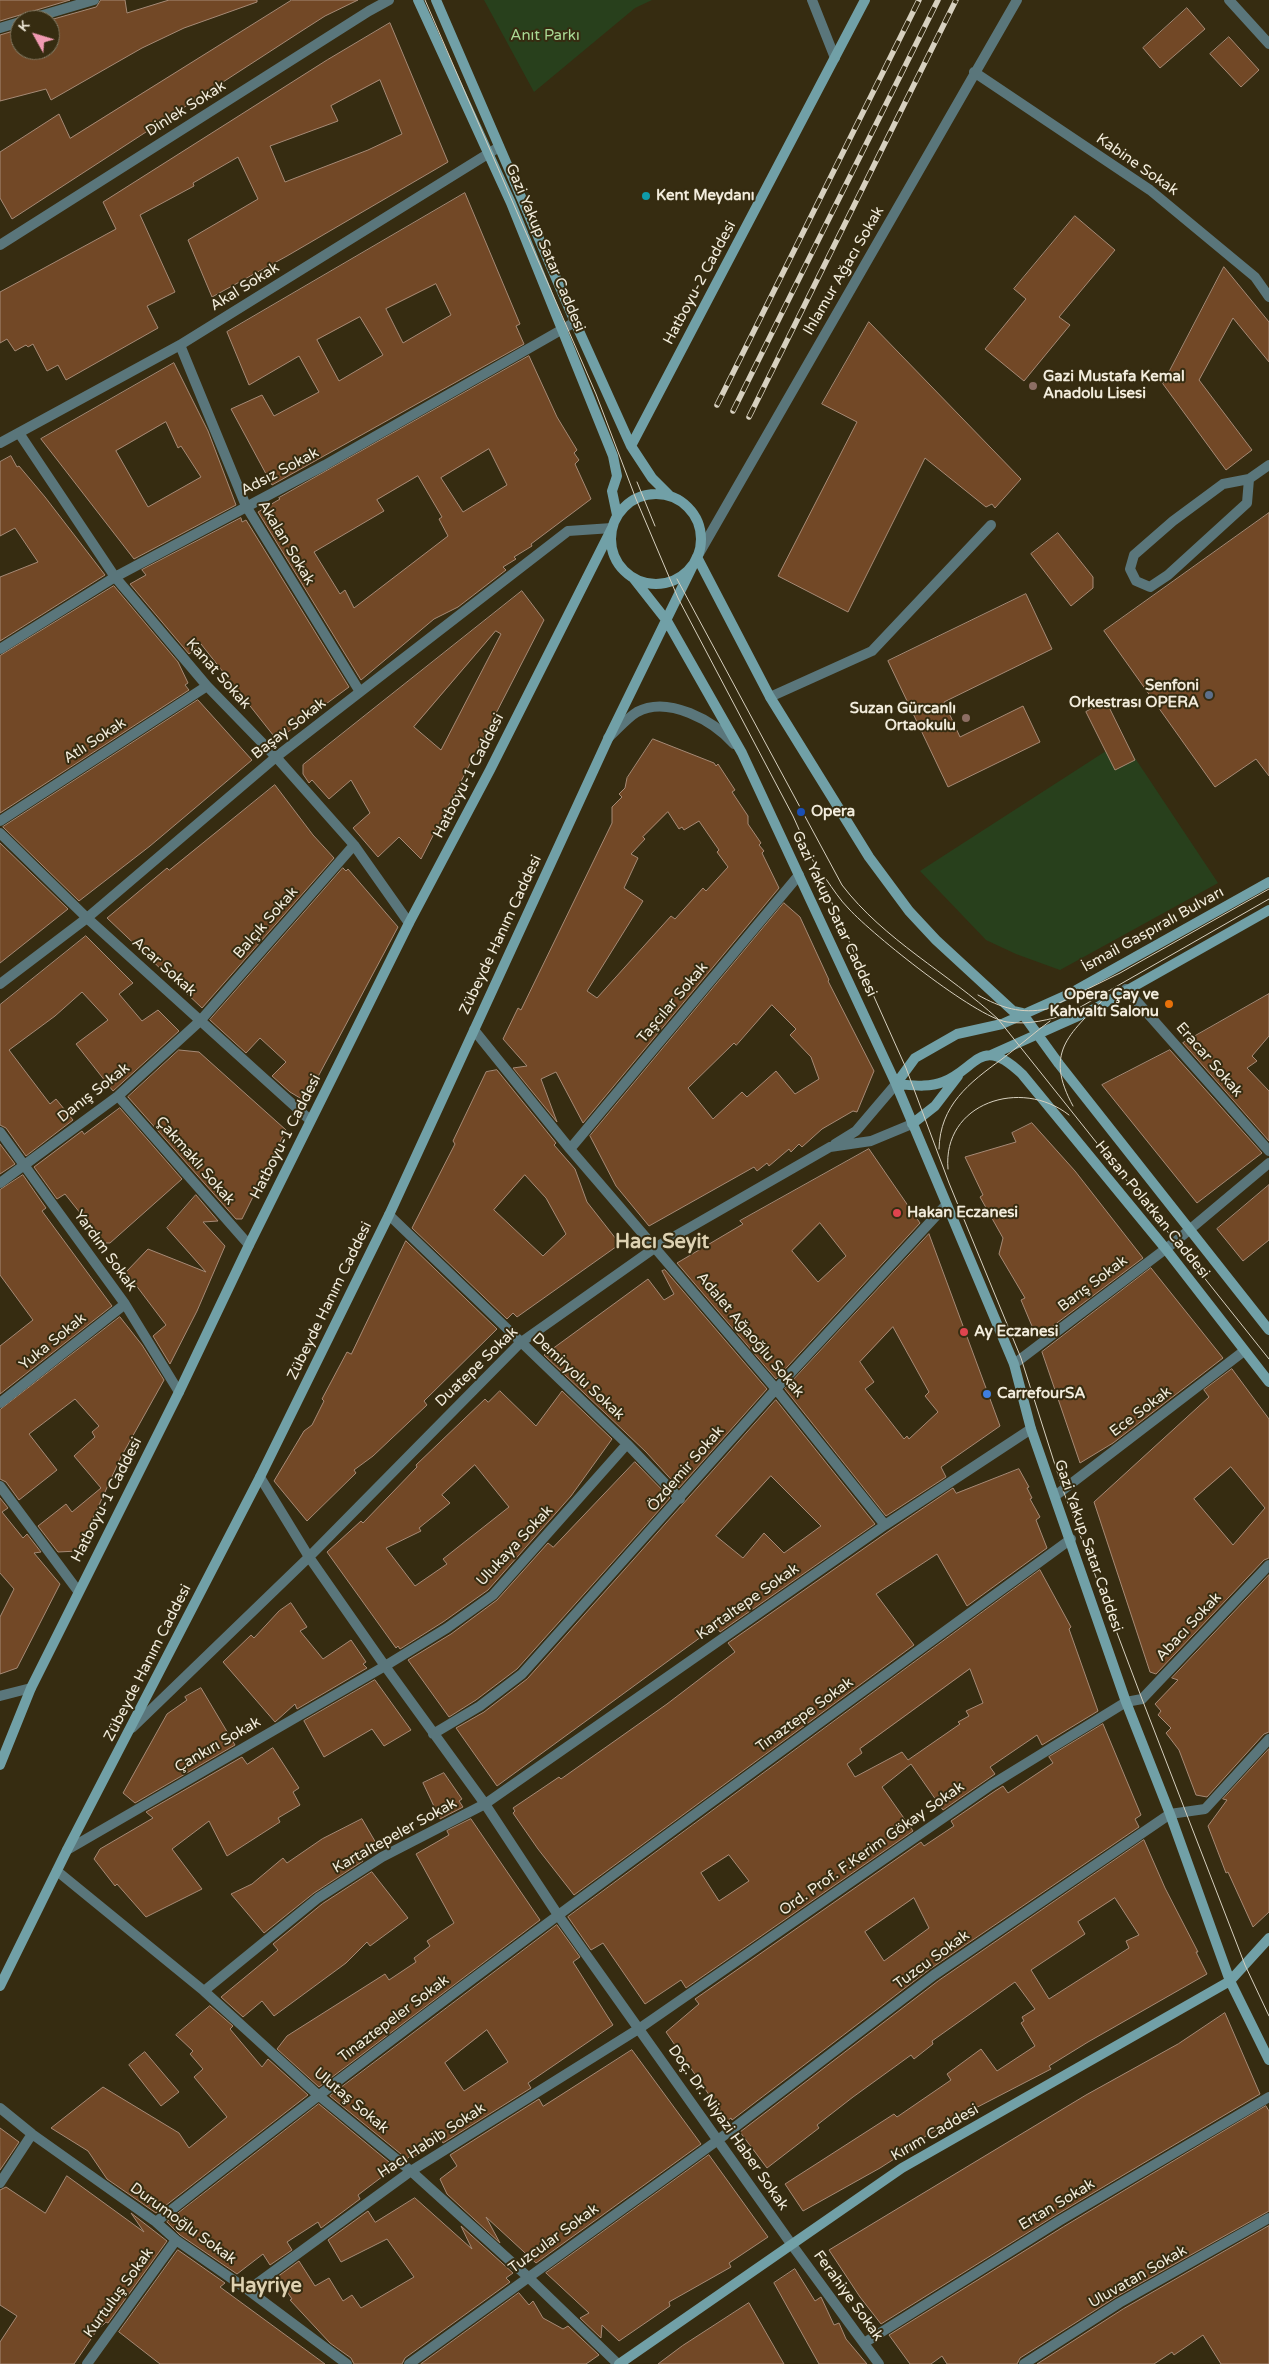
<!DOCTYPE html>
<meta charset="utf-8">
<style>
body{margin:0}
#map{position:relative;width:1269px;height:2364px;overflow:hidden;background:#362c11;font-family:"Varela Round",sans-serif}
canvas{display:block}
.north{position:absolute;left:10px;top:10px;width:50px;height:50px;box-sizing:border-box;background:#362c11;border:1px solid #817962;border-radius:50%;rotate:309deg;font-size:14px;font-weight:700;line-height:20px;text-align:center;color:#f2ecdc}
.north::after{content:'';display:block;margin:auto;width:18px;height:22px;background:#f19ab2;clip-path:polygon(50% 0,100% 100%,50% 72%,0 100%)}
</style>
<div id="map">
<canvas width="1269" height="2364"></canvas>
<div class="north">K</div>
</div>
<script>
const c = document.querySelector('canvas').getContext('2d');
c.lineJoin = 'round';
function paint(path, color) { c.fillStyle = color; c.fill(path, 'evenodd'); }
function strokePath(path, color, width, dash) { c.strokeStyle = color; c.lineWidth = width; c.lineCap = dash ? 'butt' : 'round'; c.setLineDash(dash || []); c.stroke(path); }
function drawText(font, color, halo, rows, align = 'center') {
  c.font = font + ' "Varela Round",sans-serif'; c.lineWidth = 4; c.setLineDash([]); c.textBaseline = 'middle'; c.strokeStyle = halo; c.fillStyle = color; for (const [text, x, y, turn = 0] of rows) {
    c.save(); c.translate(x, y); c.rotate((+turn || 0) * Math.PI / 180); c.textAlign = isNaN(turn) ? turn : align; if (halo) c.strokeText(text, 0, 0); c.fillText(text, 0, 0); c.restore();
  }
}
const green = new Path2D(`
 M484,0H652L635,8L534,92Z
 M1123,740L1218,883L1060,970L1016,954L986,940L920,871Z`);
const building = new Path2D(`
 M0,0H70L0,21Z
 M101,0H125L127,13L169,0H257V2L184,28L142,48L51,100L46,89L0,101V35L20,29V50H50V20L96,7Z
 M292,0H358L325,16L300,32L12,219L0,198V152L59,114L70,138Z
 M1187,8L1205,29L1160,68L1143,48Z
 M390,23L448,162L287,256L212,297L188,240L258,199L238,157L193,183L194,186L140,215L175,292L147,306L158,328L66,380L58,365L47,371L33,344L28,347L26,345L15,351L7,339L0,343V292L116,229L103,202L327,60ZM380,80L402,134L368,150L285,182L270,146L338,121L331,106Z
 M1229,37L1259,70L1241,87L1210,54Z
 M465,193L520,324L516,326L524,344L272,485L231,409L262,395L274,416L319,392L299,356L249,385L227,332ZM436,284L451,315L403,343L386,309ZM360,317L383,355L339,381L317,340Z
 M1075,216L1115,250L1059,317L1070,325L1024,381L985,349L1026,299L1014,289Z
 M1224,267L1269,322V362L1233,318L1199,380L1252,450L1226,470L1163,384Z
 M869,322L1021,479L995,508L992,504L986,507L925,458L848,612L778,576L857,422L822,404Z
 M529,356L557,417L577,450L574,453L579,460L575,464L591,499L531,544L532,546L514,557L516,559L503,567L506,570L458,607L434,619L361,680L258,512L280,499L279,498ZM489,449L507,485L463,512L441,478ZM418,476L442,517L439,519L448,536L354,608L345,590L340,594L314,552L384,511L377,500Z
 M174,363L208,431L236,505L134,559L41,439ZM166,422L178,448L181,446L201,477L148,507L116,451Z
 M11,456L17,467L19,466L45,497L105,575L0,641V577L38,562L15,528L0,536V462Z
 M1269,513V776L1256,759L1215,787L1104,631Z
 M241,518L242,522L246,520L349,687L277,740L201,644L189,654L130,584L146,575L142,570Z
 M1058,533L1093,577V588L1071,606L1031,554Z
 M114,586L178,662L188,683L185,685L189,690L0,813V656Z
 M522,591L544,620L421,859L399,837L378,857L353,828L370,813L351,780L329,799L312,780L309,783L303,774V765ZM496,631L501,634L441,750L414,727Z
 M1026,594L1052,649L944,702L960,737L1023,706L1040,742L948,787L888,661Z
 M198,700L252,760L150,846L79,901L3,827Z
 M1106,701L1135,760L1115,770L1086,712Z
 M653,739L714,763L716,766L718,764L735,790L732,792L748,816V824L761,843L759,845L764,851L762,853L779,888L583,1123L556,1072L541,1079L557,1122L513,1068L527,1066L503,1039L518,1008L521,1010L612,823V807L622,797L619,794L625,788L627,778ZM668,812L679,829L682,827L684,830L699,821L719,850L717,852L728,867L706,891L703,888L675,919L671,916L597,998L587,991L643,901L624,888L638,858L631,854L645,839L643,837Z
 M275,785L313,835L334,858L202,1008L107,918L167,868L169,870Z
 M0,843L68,909L0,963Z
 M343,868L346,871L348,869L398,927L305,1101L290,1092L272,1076L286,1062L260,1038L246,1053L210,1020Z
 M784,903L800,917L829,980L828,981L874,1071L857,1112L853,1111L822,1129L802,1147L799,1144L791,1152L789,1149L769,1166L767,1163L757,1171L754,1167L649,1226L616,1186L590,1136ZM772,1005L796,1029L790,1035L811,1057L819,1079L795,1094L776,1071L747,1097L742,1092L713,1119L688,1088L734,1043L736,1045Z
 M86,936L133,983L119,994L142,1021L158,1010L179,1031L113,1091L76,1044L108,1020L82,992L55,1016L9,1050L50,1104L56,1099L73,1120L26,1156L6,1128L0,1125V1005Z
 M1269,994V1036L1252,1056L1257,1061L1247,1068L1269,1091V1141L1183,1043Z
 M179,1050L199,1052L286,1130L242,1219H236L128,1097Z
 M1170,1050L1262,1153L1197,1203L1102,1085Z
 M497,1070L556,1143L554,1145L575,1169L587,1202L620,1244L517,1317L513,1313L507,1319L412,1228L455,1144L453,1141L486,1072ZM525,1175L546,1198L566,1234L543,1256L494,1210Z
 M120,1108L182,1179L110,1243H104L65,1194L57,1199L34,1167L82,1131L84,1134Z
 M1032,1123L1075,1171L1143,1258L1037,1338L1021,1300L1025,1298L999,1254L1003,1238L980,1197L983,1195L965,1157L1016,1142L1012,1133Z
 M0,1144L15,1164L0,1174Z
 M869,1149L920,1223L776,1379L677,1263L743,1224L740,1221ZM820,1223L846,1256L818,1282L792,1251Z
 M23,1175L46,1208L42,1211L112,1306L0,1394V1346L33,1320L0,1275V1190Z
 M1269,1185V1240L1243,1261L1217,1229Z
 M196,1195L218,1221L203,1222L225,1246L197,1311L170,1364L153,1336L166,1325L126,1272L148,1249L206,1272L167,1228Z
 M929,1234L1000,1426L941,1467L946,1477L886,1516L785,1389ZM893,1327L929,1392L925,1396L938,1412L909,1439L907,1436L904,1439L865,1389L874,1382L860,1362Z
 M406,1241L497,1329L424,1401L427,1405L373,1456L354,1470L356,1473L307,1521L274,1481L304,1431L312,1425L324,1401L322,1399L347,1352L351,1354Z
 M1151,1268L1223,1358L1113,1443L1080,1463L1042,1352Z
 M665,1270L767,1389L679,1488L646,1452L544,1355L648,1279L664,1300L674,1294L662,1271Z
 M120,1317L142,1345L164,1380L121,1457L78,1551L58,1552L38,1526L66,1504L72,1512L101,1488L74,1456L95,1437L92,1432L99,1426L75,1399L29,1434L57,1470L19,1500L6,1482L0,1479V1410Z
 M1232,1369L1269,1419V1558L1264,1560L1156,1674L1150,1672L1094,1502L1209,1397L1204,1390ZM1231,1467L1265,1508L1233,1545L1194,1499Z
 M500,1391L536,1426L562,1391L612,1439L571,1496L488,1590L443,1622L400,1649L398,1646L396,1648L327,1552L361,1521L363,1523L417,1467L416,1465L485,1399L488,1402ZM475,1465L509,1507L443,1559L447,1564L415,1586L386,1548L421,1531L419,1528L450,1503L442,1495Z
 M776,1400L875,1524L720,1632L716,1626L497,1786L456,1728L484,1712L527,1679ZM771,1476L821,1526L784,1553L764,1533L743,1558L716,1536Z
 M635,1462L670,1498L517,1669L476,1700L449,1717L408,1660L451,1634L497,1600L548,1543L553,1547Z
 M1019,1469L1029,1487L1027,1488L1032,1498L1030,1499L1040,1517L1036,1520L1047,1548L967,1606L937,1554L876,1594L914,1645L574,1895L538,1849L513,1813L515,1811L513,1808L559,1777L561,1779L667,1704L735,1652L728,1643L889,1531L953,1488L956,1493Z
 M0,1498L8,1508L2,1512L23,1538L27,1534L41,1552L34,1553L60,1584L17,1668L0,1674V1617L14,1589L0,1573Z
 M1040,1570L1071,1627L1069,1629L1098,1711L1042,1745L1037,1735L990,1767L995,1774L943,1810L911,1764L882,1787L913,1831L686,1988L681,1980L645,2004L603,1943L591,1950L568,1917ZM970,1669L983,1703L966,1711L969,1716L958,1722L960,1724L908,1760L902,1752L855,1777L847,1764L862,1753L860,1749ZM729,1855L749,1881L719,1901L701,1873Z
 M1269,1575V1732L1264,1734L1207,1797L1196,1795L1179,1750L1166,1733L1171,1728L1158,1715L1161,1711L1155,1704L1178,1680L1172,1678Z
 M291,1603L307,1627L300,1631L323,1659L351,1640L366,1662L363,1664L367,1668L297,1709L295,1704L275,1722L223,1662L251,1635L254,1638L279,1611Z
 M375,1680L411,1730L384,1746L372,1729L324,1757L304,1721Z
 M201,1688L235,1745L135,1803L123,1793L167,1714L187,1700L185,1697Z
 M1103,1724L1141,1815L1135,1819L1139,1827L930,1969L732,2120L731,2118L727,2121L666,2032L699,2004L695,1999L921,1842L924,1846L954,1826L951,1821L995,1791L1003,1786L1008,1793L1053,1763L1049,1757ZM914,1898L929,1928L884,1961L865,1932Z
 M273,1748L299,1788L293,1792L300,1805L278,1818L280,1822L227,1856L209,1821L172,1849L202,1889L146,1917L117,1884L115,1886L94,1859L100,1849L153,1818L146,1812L242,1757L247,1764Z
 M1269,1749V1912L1253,1927L1228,1872L1226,1873L1208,1826L1227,1800L1223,1799Z
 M444,1773L462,1799L459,1801L463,1807L440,1819L423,1783Z
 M362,1819L376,1843L358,1854L363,1861L314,1893L264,1933L231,1894L252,1884L283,1858L287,1863L322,1839Z
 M471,1819L540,1920L319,2087L277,2049L287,2036L385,1974L389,1980L416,1962L414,1958L430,1946L427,1941L454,1923L416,1854L449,1835L447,1831Z
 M1144,1840L1165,1888L1198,1952H1196L1207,1974L1088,2042L1049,2066L1051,2069L964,2114L914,2143L916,2145L880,2168L803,2211L785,2184L894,2114L897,2117L951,2080L947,2074L981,2049L997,2071L1035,2046L1021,2023L1024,2021L1022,2017L1035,2009L1015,1982L932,2041L933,2044L914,2059L911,2055L853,2097L817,2125L819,2128L767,2168L740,2132L938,1981ZM1115,1898L1139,1935L1126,1941L1129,1948L1049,1999L1031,1970L1085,1934L1078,1922Z
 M372,1872L408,1918L370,1946L367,1942L346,1963L274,2016L262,2001L243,2017L221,1997L278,1950L273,1944L322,1904Z
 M557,1925L580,1957L573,1962L613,2025L528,2083L531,2088L443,2143L441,2140L412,2158L410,2156L407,2159L330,2096ZM487,2030L508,2062L464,2091L445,2063Z
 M210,2006L233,2026L230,2029L262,2067L268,2059L308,2095L156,2213L107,2179L88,2151L51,2128L103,2087L179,2133L189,2148L227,2117L194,2077L203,2069L190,2054L193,2051L176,2035Z
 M1225,2013L1260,2094L1056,2215L881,2324L860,2297L829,2250L1086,2095L1178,2044Z
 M632,2050L701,2144L536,2263L486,2217L500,2243L447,2194L440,2179L457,2166L450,2155L539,2099L543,2106Z
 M145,2052L179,2092L161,2106L129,2065Z
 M319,2104L395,2167L358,2195L360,2199L321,2228L318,2222L287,2242L292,2250L270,2265L263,2254L237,2274L180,2235L167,2222Z
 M1266,2106L1269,2111V2211L1116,2297L1020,2358L1017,2364H947L942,2356L931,2364H910L889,2335L1063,2227Z
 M0,2128L19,2142L0,2170Z
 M709,2155L768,2237L729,2263L731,2267L669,2302L670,2306L619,2341L602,2325L601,2338L580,2318L589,2313L546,2273Z
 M67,2176L144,2232L131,2213L167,2241L108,2323L106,2322L95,2333L74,2364H0V2342L17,2316L0,2305V2190L6,2187L45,2213Z
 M415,2198L472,2249L461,2226L513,2273L506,2278L510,2282L405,2358L402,2364H354L351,2358L330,2343L290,2300L292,2299L277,2277L299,2261L315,2286L329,2278L343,2301L352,2295L361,2308L414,2277L387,2239L341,2262L328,2240L368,2211L375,2222Z
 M1269,2226V2364H1221L1203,2335L1174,2355L1172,2352L1154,2364H1037L1123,2309Z
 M178,2250L225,2283L220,2287L325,2364H160L119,2332Z
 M795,2269L815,2301L821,2297L834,2325L839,2323L846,2339L867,2364H819L774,2283Z
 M519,2293L529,2305L533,2301L543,2318L563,2329L568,2326L599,2355L586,2364H421Z
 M749,2303L784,2364H658L682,2346Z`);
const service = new Path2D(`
 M1249,479L1247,503L1168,575L1150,587L1136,581L1130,569L1134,555L1173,521L1223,484L1249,479L1269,465`);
const minor = new Path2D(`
 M812,0L835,58
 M1229,0L1269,44
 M26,20L94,0
 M0,28L20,22
 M974,72L1150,190L1255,277L1269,297
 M0,245L369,11L389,0
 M180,345L246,506L360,692
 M19,433L115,577L207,686L276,757L354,845L409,923
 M0,443L180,345L499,147
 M697,557L1017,0
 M0,649L115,577L325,465L575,322
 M770,697L872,651L991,525
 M608,738C617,730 627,718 637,712C668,695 714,721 734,744
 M0,821L207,686
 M0,833L87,918L310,1120
 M0,984L87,918L276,757L568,531L612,528
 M1126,989L1269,1151
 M474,1030L570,1149L776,1389L885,1525
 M118,1096L249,1245
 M0,1132L125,1304L179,1392
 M835,1144L856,1131L896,1084
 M570,1149L799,875
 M0,1183L118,1096L200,1021L354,845
 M389,1215L627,1444L680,1499
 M1014,1364L1176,1241L1269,1163
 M0,1403L125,1304
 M260,1477L309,1557L385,1666L485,1804L558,1915L792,2245L879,2364
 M0,1486L78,1591
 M1055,1496L1244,1351
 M0,1696L31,1688
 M132,1728L309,1557L520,1343L656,1247L830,1147L871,1141L912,1124
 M433,1734L480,1706L522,1674L776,1389L946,1205
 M67,1850L385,1666L447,1628L493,1595L627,1444
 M57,1871L204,1991L318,2095L411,2171L528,2277L618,2364
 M204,1991L318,1898L382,1857L485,1804L885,1525L1031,1429
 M0,2108L32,2134L156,2222L176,2240L248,2290L347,2364
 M0,2183L32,2134
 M156,2222C455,1986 764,1764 1071,1539
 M248,2290L411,2171L640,2028L991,1785L1126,1702L1142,1699L1269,1565
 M864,2343L1059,2221L1269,2097
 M87,2364L176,2240
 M409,2364L718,2140L934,1975L1170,1814L1205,1809L1269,1739
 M1024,2364L1119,2303L1269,2218`);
const secondary = new Path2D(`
 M418,0L511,203L613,456L617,476L612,491L617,515
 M436,0L575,322L631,446L652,478L670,496
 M631,446L865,0
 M611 539a45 45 0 1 1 90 0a45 45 0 1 1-90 0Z
 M697,557L770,697L869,857L909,911L936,940L1013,1011L1022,1013L1059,1064L1269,1330
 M634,579L667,621L742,753L896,1084C911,1085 928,1088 943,1082C978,1068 980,1034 1022,1074L1165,1248L1269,1382
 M1269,882L1069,994L1002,1024L957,1034L915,1058L896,1084L1014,1364L1031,1429L1126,1702L1170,1814L1230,1981L1269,2060
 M991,1055L1094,1009L1269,910
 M912,1124L935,1106L958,1076
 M0,1765L31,1688L179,1392L249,1245L409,923L490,770L612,528
 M0,1986L67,1850L260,1477L389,1215L608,739L697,557
 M619,2364L902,2168L1230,1981L1269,1938`);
const tram = new Path2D(`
 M425,0L596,394L636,499L678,598L793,816L906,1068L949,1183L1021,1358L1063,1490L1142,1699L1245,1965L1269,2016
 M637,482L655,526
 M677,579L842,885C884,940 948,973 998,1019L1269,1359
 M826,879C833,889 840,900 849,909C873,935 975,1017 1007,1022C1028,1025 1050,1020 1070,1013L1269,899
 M978,995C1001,1008 1021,1014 1047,1009L1120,973L1269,889
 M1073,1106C1044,1053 1068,1035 1105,998
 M939,1149C940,1105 969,1083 1002,1059C1018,1047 1034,1033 1050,1021
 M948,1169C942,1103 1021,1077 1069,1115`);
const rail = new Path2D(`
 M717,405L919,0
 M733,411L938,0
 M749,417L956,0`);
const markers = [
 [646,196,5,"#0f9aa8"],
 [1033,386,5,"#8d6e63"],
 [1209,695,5,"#5c6f8a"],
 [966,718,5,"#8d6e63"],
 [801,812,5,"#1a4fb4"],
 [1169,1004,5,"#e8710a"],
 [897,1213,5,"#e0444e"],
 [964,1332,5,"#e0444e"],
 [987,1394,5,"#3f7fe0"]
];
const parkNames = [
 ["Anıt Parkı",545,36]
];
const streetNames = [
 ["Dinlek Sokak",186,109,-32],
 ["Kabine Sokak",1137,165,35],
 ["Gazi Yakup Satar Caddesi",545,248,67],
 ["Ihlamur Ağacı Sokak",844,271,-60],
 ["Hatboyu-2 Caddesi",700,283,-62],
 ["Akal Sokak",245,287,-32],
 ["Adsız Sokak",280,472,-28],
 ["Akalan Sokak",286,543,59],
 ["Kanat Sokak",218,674,48],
 ["Başay Sokak",289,729,-38],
 ["Atlı Sokak",95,741,-33],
 ["Hatboyu-1 Caddesi",469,776,-63],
 ["Gazi Yakup Satar Caddesi",834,914,65],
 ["Balçık Sokak",266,923,-49],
 ["İsmail Gaspıralı Bulvarı",1153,930,-29],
 ["Zübeyde Hanım Caddesi",501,935,-65],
 ["Acar Sokak",164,967,42],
 ["Taşcılar Sokak",673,1003,-50],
 ["Eracar Sokak",1209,1060,49],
 ["Danış Sokak",94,1093,-38],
 ["Hatboyu-1 Caddesi",286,1137,-63],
 ["Çakmaklı Sokak",195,1161,49],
 ["Hasan Polatkan Caddesi",1152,1210,51],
 ["Yardım Sokak",105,1251,54],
 ["Barış Sokak",1093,1284,-37],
 ["Zübeyde Hanım Caddesi",330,1301,-64],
 ["Adalet Ağaoğlu Sokak",750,1335,50],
 ["Yuka Sokak",53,1342,-39],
 ["Duatepe Sokak",477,1367,-44],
 ["Demiryolu Sokak",578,1377,43],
 ["Ece Sokak",1141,1412,-37],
 ["Özdemir Sokak",686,1469,-49],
 ["Hatboyu-1 Caddesi",107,1500,-63],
 ["Ulukaya Sokak",515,1546,-47],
 ["Gazi Yakup Satar Caddesi",1088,1546,71],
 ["Kartaltepe Sokak",748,1602,-35],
 ["Abacı Sokak",1189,1627,-47],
 ["Zübeyde Hanım Caddesi",148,1663,-63],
 ["Tınaztepe Sokak",805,1715,-36],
 ["Çankırı Sokak",218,1745,-30],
 ["Kartaltepeler Sokak",395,1836,-29],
 ["Ord. Prof. F.Kerim Gökay Sokak",872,1849,-35],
 ["Tuzcu Sokak",932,1960,-36],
 ["Tınaztepeler Sokak",394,2019,-37],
 ["Ulutaş Sokak",351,2101,40],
 ["Doç. Dr. Niyazi Haber Sokak",728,2128,55],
 ["Kırım Caddesi",935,2133,-30],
 ["Hacı Habib Sokak",432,2141,-33],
 ["Ertan Sokak",1057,2205,-31],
 ["Durumoğlu Sokak",183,2224,36],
 ["Tuzcular Sokak",554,2239,-36],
 ["Uluvatan Sokak",1138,2277,-30],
 ["Kurtuluş Sokak",119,2293,-54],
 ["Ferahiye Sokak",848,2296,54]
];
const poiNames = [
 ["Kent Meydanı",656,196],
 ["Gazi Mustafa Kemal",1043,377],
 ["Anadolu Lisesi",1043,394],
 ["Senfoni",1199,686,"right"],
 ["Orkestrası OPERA",1199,703,"right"],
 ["Suzan Gürcanlı",956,709,"right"],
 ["Ortaokulu",956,726,"right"],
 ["Opera",811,812],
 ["Opera Çay ve",1159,995,"right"],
 ["Kahvaltı Salonu",1159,1012,"right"],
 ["Hakan Eczanesi",907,1213],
 ["Ay Eczanesi",974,1332],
 ["CarrefourSA",997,1394]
];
const districtNames = [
 ["Hacı Seyit",662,1243],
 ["Hayriye",266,2287]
];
paint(green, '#28401c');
paint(building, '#724826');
strokePath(building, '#a68a76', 1);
strokePath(service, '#5a767b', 10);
strokePath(minor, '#5a767b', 10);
strokePath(secondary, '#71a0a7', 10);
strokePath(tram, '#d7d0bf', 1);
strokePath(rail, '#d7d0bf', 5.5);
strokePath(rail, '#362c11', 4, [11]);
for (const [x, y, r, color] of markers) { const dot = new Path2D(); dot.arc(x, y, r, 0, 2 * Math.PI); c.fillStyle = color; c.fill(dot); strokePath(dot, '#362c11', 2); }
drawText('15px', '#aada95', '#362c11', parkNames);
drawText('15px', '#f2ecdc', '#362c11', streetNames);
drawText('bold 15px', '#f2ecdc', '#362c11', poiNames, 'left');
drawText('bold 20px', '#ded2b2', '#362c11', districtNames);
</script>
